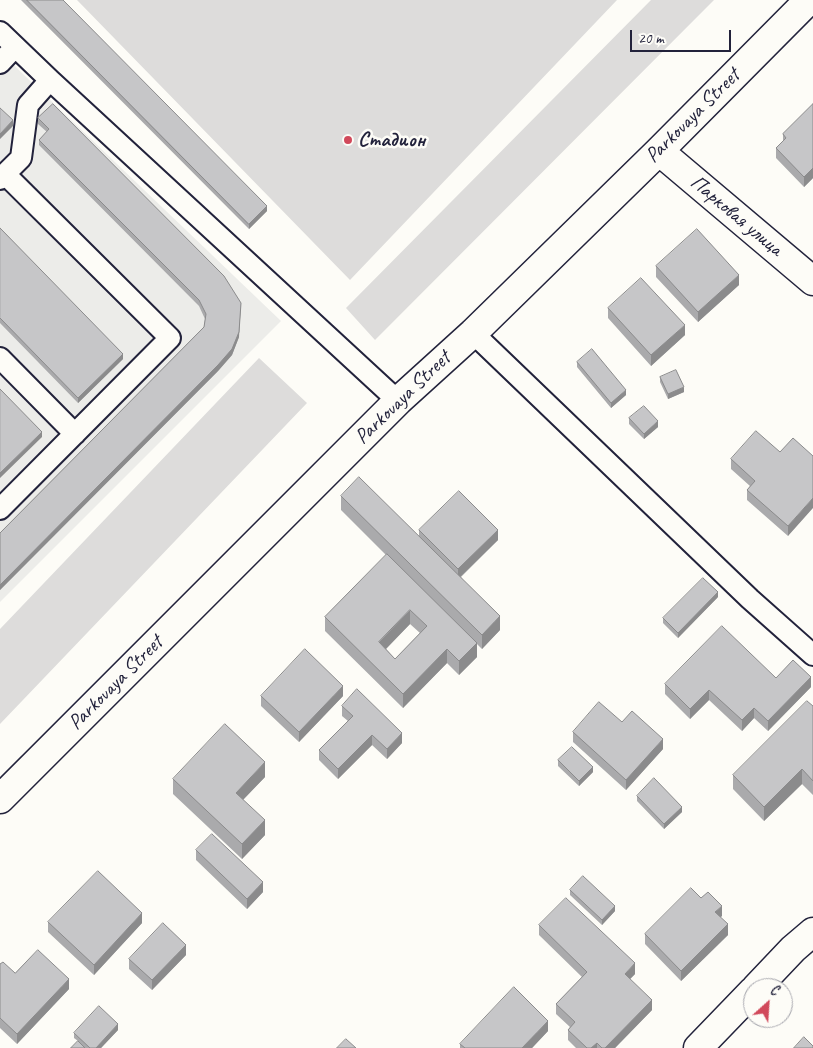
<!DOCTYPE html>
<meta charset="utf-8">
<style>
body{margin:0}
#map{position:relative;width:813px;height:1048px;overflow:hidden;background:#fdfcf7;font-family:Caveat,sans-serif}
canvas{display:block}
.north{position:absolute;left:743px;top:978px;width:50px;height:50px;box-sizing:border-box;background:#fdfcf7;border:1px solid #a5a5ac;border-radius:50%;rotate:26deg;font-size:14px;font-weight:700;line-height:20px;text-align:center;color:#22223b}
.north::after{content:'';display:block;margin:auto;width:18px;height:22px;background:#d1495b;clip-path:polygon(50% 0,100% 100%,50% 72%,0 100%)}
.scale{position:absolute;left:630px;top:30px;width:101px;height:22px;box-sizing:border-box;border:2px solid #22223b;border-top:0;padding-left:6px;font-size:15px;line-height:18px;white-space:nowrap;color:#22223b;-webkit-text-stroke:4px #fdfcf7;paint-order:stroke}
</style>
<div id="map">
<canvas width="813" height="1048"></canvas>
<div class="north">С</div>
<div class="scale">20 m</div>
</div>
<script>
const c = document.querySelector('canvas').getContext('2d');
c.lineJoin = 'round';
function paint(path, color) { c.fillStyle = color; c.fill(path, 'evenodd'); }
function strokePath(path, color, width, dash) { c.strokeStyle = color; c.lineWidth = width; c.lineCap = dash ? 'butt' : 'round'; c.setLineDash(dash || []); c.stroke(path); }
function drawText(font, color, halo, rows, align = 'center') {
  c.font = font + ' Caveat,sans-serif'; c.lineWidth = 5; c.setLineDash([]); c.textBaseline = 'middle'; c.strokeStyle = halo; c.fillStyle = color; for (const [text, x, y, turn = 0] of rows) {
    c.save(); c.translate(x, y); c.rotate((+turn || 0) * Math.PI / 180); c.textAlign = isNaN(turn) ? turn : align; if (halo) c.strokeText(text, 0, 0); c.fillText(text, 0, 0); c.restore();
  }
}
const built = new Path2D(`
 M0,52L281,321L0,602Z`);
const green = new Path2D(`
 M77,0H617L350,280Z
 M651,0H714L375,340L346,308Z
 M259,358L307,403L0,724V629Z`);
const service = new Path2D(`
 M0,32L50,80L398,401
 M0,63L15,47
 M5,174L21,158L28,105L50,80
 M0,179L5,174L170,338L0,509
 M473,333L750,599L813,655
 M0,358L75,434`);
const minor = new Path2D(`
 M659,151L813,281
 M0,799L398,401L473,333L659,151L809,0
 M756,988L793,949L813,932
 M698,1048L753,991`);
const wall = new Path2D(`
 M21,0H63L267,211L249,229Z
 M53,104L239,337L232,355L218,371L0,590V533L204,327L205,319L199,306L39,145V140L47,132L38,124V118Z
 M813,104V178L804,187L776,158V148L783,141V134Z
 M0,228L123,359L78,403L0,323Z
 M656,266L739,285L698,322L656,277Z
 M608,308L685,335L651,366L608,318Z
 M577,362L626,395L611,408L577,367Z
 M660,377L684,392L668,399L660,382Z
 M629,418L658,427L644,439L629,424Z
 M780,452L813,456L788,536L747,500V490L750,486L731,469V459Z
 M341,496L419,536V530L498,540L461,577L500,630L482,649L477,644V657L459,675L447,663L403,708L325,631V617L386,555L341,510ZM410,624L420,633L395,659L386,649Z
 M718,597L678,638L663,623V618Z
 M776,678L811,687L768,731L754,718L742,731L709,700L690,719L665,694V684Z
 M261,696H343L299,742L261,706Z
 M342,706L402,743L387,759L372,745L338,779L319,760V750L348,721L342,716Z
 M813,706V795L802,784L764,821L733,789V775Z
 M622,722L663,749L626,790L573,742V732Z
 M558,760L593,772L579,786L558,766Z
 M265,777L243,800L265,835L242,859L173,794V779Z
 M637,796L682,812L664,829L637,801Z
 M196,850L263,892L247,909L196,860Z
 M570,890L615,911L602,925L570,895Z
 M701,898L722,916L720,917L728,935L681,981L645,944V934Z
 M48,922L142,923L94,975L48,932Z
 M539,925L635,974L630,979L652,1010L615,1048H576L568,1040V1030L570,1027L556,1014V1004L582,977L539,935Z
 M186,955L152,990L129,969V959Z
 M0,964L15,973L69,989L17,1044L0,1028Z
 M118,1030L101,1048H71L78,1041L74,1038V1033Z
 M548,1031L532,1048H460V1044Z`);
const shadedWall = new Path2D(`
 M13,120V126L0,139V134Z
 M813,168V178L804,187V177Z
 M267,206V211L249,229V224Z
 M739,275V285L698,322V312Z
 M241,303L239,337L232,355L218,371L0,590V585Z
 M685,325V335L651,366V355Z
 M123,354V359L78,403V398Z
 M684,387V392L668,399V394Z
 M626,390V395L611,408V403Z
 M658,421V427L644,439V434Z
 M42,432V437L0,478V473Z
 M813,498V508L788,536V526Z
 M498,530V540L458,579V569Z
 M718,592V597L678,638V633Z
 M410,610V624L379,656V642Z
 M500,616V630L482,649V635Z
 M477,643V657L459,675V661Z
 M447,649V663L403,708V694Z
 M811,677V687L768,731V721Z
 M343,686V696L299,742V732Z
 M709,690V700L690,719V709Z
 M754,708V718L742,731V720Z
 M402,733V743L387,759V749Z
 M372,735V745L338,779V769Z
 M663,739V749L626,790V780Z
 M265,762V777L236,807V793Z
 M593,767V772L579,786V781Z
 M802,769V784L764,821V807Z
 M682,807V812L664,829V824Z
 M265,820V835L242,859V844Z
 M263,882V892L247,909V899Z
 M615,906V911L602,925V920Z
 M722,906V916L715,922V912Z
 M142,913V923L94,975V965Z
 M728,924V935L681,981V971Z
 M186,945V955L152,990V980Z
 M635,963V974L625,984V974Z
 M69,979V989L17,1044V1034Z
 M652,1000V1010L615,1048H605Z
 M548,1021V1031L532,1048H522Z
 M118,1024V1030L101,1048H96Z
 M597,1043V1048H591Z`);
const building = new Path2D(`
 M27,0H63L267,206L249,224Z
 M53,104L224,276L241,303L239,332L232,349L218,365L0,585V533L204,327L206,314L199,300L39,140L49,129L38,118Z
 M813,104V168L804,177L776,148L786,138L783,134Z
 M0,108L13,120L0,134Z
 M0,228L123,354L78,398L0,318Z
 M697,229L739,275L698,312L656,266Z
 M641,278L685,325L651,355L608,308Z
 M592,349L626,390L611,403L577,362Z
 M676,370L684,387L668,394L660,377Z
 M0,389L42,432L0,473Z
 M644,406L658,421L644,434L629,418Z
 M756,431L780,452L793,438L813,456V498L788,526L747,490L755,481L731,459Z
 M359,477L500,616L482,635L341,496Z
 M459,491L498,530L458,569L419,530Z
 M387,554L477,643L459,661L447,649L403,694L325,617ZM410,610L427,626L395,659L379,642Z
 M703,578L718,592L678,633L663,618Z
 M722,626L776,678L793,660L811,677L768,721L754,708L742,720L709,690L690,709L665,684Z
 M305,649L343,686L299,732L261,696Z
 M357,689L402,733L387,749L372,735L338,769L319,750L353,716L342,706Z
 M807,701L813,706V781L802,769L764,807L733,775Z
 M599,702L622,722L632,711L663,739L626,780L573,732Z
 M225,724L265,762L236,793L265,820L242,844L173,779Z
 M572,747L593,767L579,781L558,760Z
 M654,778L682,807L664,824L637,796Z
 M212,834L263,882L247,899L196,850Z
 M98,871L142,913L94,965L48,922Z
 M583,876L615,906L602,920L570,890Z
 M691,888L701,898L708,892L722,906L715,912L728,924L681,971L645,934Z
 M566,898L635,963L625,974L652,1000L605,1048H602L597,1043L591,1048H587L568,1030L575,1022L556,1004L587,972L539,925Z
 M163,923L186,945L152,980L129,959Z
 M38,950L69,979L17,1034L0,1018V964L3,962L15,973Z
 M514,987L548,1021L522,1048H465L460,1044Z
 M99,1006L118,1024L96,1048H90L74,1033Z
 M804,1037L813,1046V1048H794Z
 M346,1039L356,1048H337Z
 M78,1041L85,1048H71Z`);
const markers = [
 [348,140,5,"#d1495b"]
];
const streetNames = [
 ["Parkovaya Street",693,116,-45],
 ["Парковая улица",736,216,40],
 ["Parkovaya Street",403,398,-44],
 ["Parkovaya Street",116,683,-45]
];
const poiNames = [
 ["Стадион",358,140]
];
paint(built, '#ecece9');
paint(green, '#dddcdb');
strokePath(service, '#22223b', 24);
strokePath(minor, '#22223b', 31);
strokePath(service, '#fdfcf7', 20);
strokePath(minor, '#fdfcf7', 28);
paint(wall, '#aaaaac');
paint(shadedWall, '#8b8b8c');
paint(building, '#c6c6c8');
strokePath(building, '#8b8b8c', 1);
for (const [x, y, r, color] of markers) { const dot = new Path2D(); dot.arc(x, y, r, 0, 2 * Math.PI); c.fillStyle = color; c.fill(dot); strokePath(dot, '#fdfcf7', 2); }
drawText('21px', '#22223b', '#fdfcf7', streetNames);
drawText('bold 21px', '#22223b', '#fdfcf7', poiNames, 'left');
</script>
